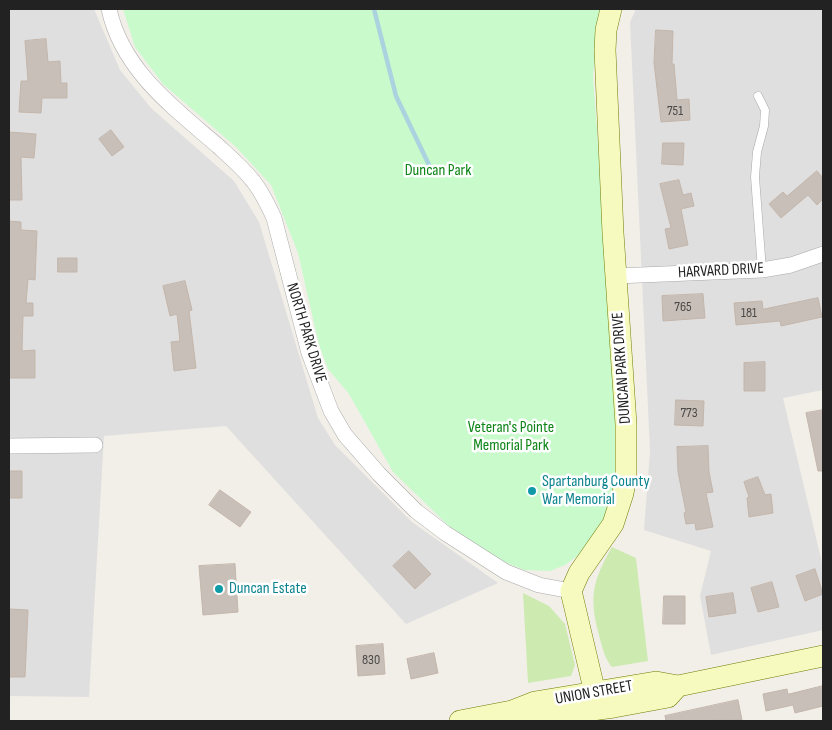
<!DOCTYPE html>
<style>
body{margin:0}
#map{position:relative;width:832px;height:730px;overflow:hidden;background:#f2efe9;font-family:"Sofia Sans Condensed",sans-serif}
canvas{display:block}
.frame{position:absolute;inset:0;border:10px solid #222;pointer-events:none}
</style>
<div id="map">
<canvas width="832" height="730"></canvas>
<div class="frame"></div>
</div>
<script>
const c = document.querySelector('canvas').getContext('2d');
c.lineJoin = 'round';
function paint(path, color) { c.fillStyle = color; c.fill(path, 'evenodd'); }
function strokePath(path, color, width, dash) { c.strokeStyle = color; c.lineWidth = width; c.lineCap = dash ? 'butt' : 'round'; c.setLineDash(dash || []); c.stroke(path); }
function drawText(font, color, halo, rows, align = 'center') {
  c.font = font + ' "Sofia Sans Condensed",sans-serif'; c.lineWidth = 5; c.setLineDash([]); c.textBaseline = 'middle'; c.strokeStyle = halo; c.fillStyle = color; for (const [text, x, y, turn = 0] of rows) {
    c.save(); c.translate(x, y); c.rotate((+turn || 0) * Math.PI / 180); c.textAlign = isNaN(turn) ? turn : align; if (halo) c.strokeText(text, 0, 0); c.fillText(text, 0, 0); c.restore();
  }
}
const residential = new Path2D(`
 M9,9H94L120,70L151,108L234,181L259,222L318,418L335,445L412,522L498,583L406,624L226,426L104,436L89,697L9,696Z
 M636,9H823V390L783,398L823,567V630L711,655L700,596L711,551L644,530L650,451L630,22Z`);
const grass = new Path2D(`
 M612,547L636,558L648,661L612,667C605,659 603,650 600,639C589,599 591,583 612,547Z
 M523,593L549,606L565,624L575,665L571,676L528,683Z`);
const park = new Path2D(`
 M123,9H600L593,77L619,425L618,472L611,501L598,535L576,557L565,565L550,571L524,570L502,561L449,526L393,472L349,394L328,369L319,345L298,253L271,185L236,147L163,84L135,47Z`);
const stream = new Path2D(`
 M374,9L396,96L430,167`);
const building = new Path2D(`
 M656,30L673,31L672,64H674L677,100L689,99L690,120L661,122L654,63Z
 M46,39L48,62L60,61L61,83H67V98H42L41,113L19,112L21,81H28L25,41Z
 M111,130L124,147L112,156L99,139Z
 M9,132L36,134L34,158L21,157L22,200H9Z
 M663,143H684L683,165L662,164Z
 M817,171L823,178V199L817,205L808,195L781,218L769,204L783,192L787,196Z
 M679,180L683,195L691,193L694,206L681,209L688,245L669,249L665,229L671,228L660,184Z
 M9,221L21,222V230L37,231L35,280L28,279L26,303H33V316H23L22,351L35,350V378H9Z
 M58,258H77V272H58Z
 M185,281L192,310L189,311L196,368L174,371L171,342L180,341L177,314L170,316L163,286Z
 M703,294L705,318L663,321L662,296Z
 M818,298L822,317L781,326L780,321L736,325L734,303L762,301L763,309Z
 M765,362V391H744V363Z
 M676,400L704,401L703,426L675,425Z
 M823,410V471H818L806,413Z
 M708,446L709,472L713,492L706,493L713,527L696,530L695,523L686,524L684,513L686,512L678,472L677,447Z
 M9,471H22V498H9Z
 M758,477L765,495L771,494L773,513L749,517L747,498L749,497L744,482Z
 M220,490L251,512L240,527L209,505Z
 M409,551L431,574L415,589L393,566Z
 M235,564L238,612L203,615L199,566Z
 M815,569L823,594L805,601L796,576Z
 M772,582L779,607L758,612L751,588Z
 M733,593L736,613L709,617L706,597Z
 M664,596H685V624H663Z
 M9,609L28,610L25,677H9Z
 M383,644L385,674L358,676L356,646Z
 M434,653L438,673L411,679L407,659Z
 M823,686V706L795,713L793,705L766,711L763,694L787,689L788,694Z
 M738,700L742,720L666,721L665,716Z`);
const lane = new Path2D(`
 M758,96L765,110L764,126L757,152L755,177L762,270`);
const street = new Path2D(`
 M109,9C122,70 174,108 218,146C230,157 243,168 253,181C262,192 268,205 274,218L309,353L331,411L345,435L379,474L416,511L445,533L506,572L539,585L571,591
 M616,276L762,270L791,265L823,254
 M9,446L95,445`);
const secondary = new Path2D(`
 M601,709L595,693L571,591L579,573L613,524L623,493L626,476V424L613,233L605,50L606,30L611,9
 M512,711L524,719L614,707L668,697L678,686
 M460,721L512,711L535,702L656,682L678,686L823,656`);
const markers = [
 [532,491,5,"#0f9aa8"],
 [219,589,5,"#0f9aa8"]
];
const numberNames = [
 ["751",675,111],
 ["765",683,307],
 ["181",749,313],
 ["773",689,413],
 ["830",371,660]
];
const parkNames = [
 ["Duncan Park",438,171],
 ["Veteran's Pointe",511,428],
 ["Memorial Park",511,446]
];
const streetNames = [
 ["HARVARD DRIVE",721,271,-3],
 ["NORTH PARK DRIVE",306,333,73],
 ["DUNCAN PARK DRIVE",622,368,-94],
 ["UNION STREET",594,693,-10]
];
const cultureNames = [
 ["Spartanburg County",542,482],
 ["War Memorial",542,500],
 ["Duncan Estate",229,589]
];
paint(residential, '#e0dfdf');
paint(grass, '#cdebb0');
paint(park, '#c8facc');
strokePath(stream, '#aad3df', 4.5);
paint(building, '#c7bfb8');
strokePath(building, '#c4b6ab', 1);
strokePath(lane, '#a9a9a9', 9);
strokePath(street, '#a9a9a9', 16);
strokePath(secondary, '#707d05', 22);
strokePath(lane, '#fff', 8);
strokePath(street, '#fff', 15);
strokePath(secondary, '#f7fabf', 21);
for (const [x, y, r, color] of markers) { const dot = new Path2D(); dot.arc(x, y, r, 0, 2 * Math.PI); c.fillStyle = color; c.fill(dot); strokePath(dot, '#fff', 2); }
drawText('14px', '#4b4948', null, numberNames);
drawText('16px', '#0c8416', '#fff', parkNames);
drawText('16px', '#222', '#fff', streetNames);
drawText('16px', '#0d838f', '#fff', cultureNames, 'left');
</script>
